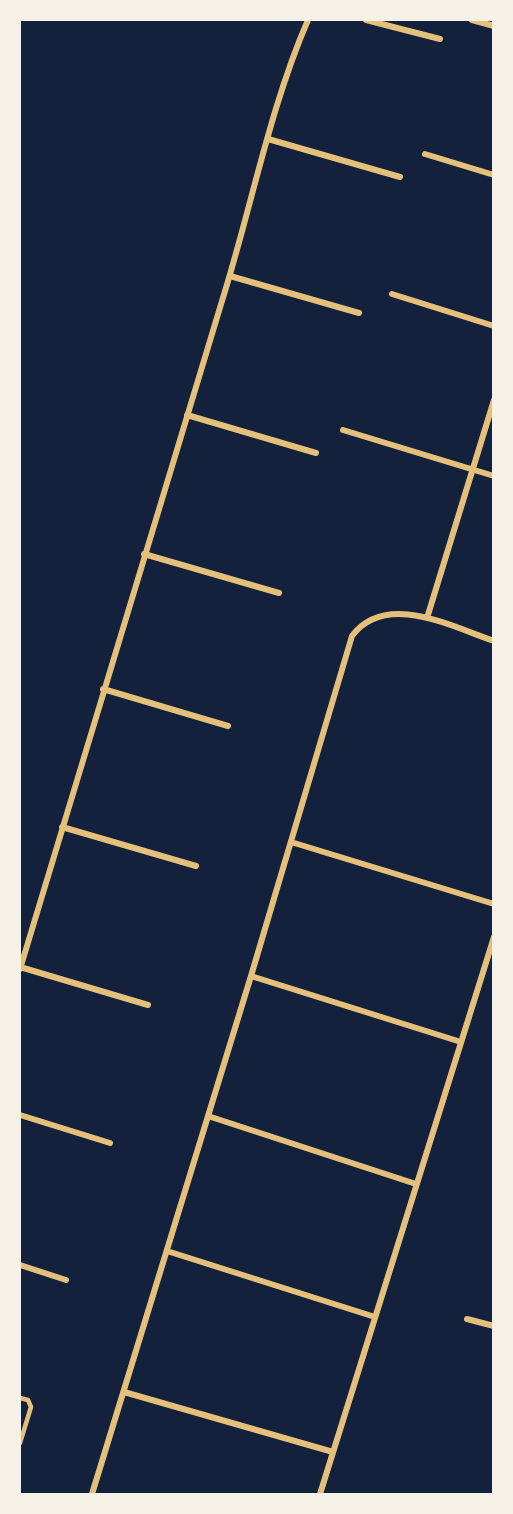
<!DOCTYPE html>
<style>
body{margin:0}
#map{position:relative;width:513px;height:1514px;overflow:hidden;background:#14213d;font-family:Ubuntu,sans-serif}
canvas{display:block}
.frame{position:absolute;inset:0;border:21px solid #f6f1e7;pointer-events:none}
</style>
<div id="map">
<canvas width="513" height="1514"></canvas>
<div class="frame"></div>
</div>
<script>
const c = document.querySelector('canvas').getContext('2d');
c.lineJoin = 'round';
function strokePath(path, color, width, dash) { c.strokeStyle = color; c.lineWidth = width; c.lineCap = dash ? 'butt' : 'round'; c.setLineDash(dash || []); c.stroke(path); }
const service = new Path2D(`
 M20,1398L28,1400L31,1407L20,1443`);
const minor = new Path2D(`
 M366,20L440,39
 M472,20L494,26
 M268,139L400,177
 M425,154L494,175
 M230,276L359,313
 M392,294L494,326
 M187,415L316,453
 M343,430L494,476
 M144,554L279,593
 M427,618L494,400
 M103,689L228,726
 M62,827L196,866
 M291,842L494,904
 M20,967L148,1005
 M20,969C87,746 153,523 222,301C251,209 270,107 308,20
 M251,976L461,1042
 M20,1115L110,1143
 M208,1116L416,1184
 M167,1251L375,1317
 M20,1265L66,1280
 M467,1319L494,1326
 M124,1392L333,1452
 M92,1494L251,976L352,636C386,591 452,627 494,641
 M320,1494L494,937`);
strokePath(service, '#e5c07b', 4.5);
strokePath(minor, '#e5c07b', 6);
</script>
